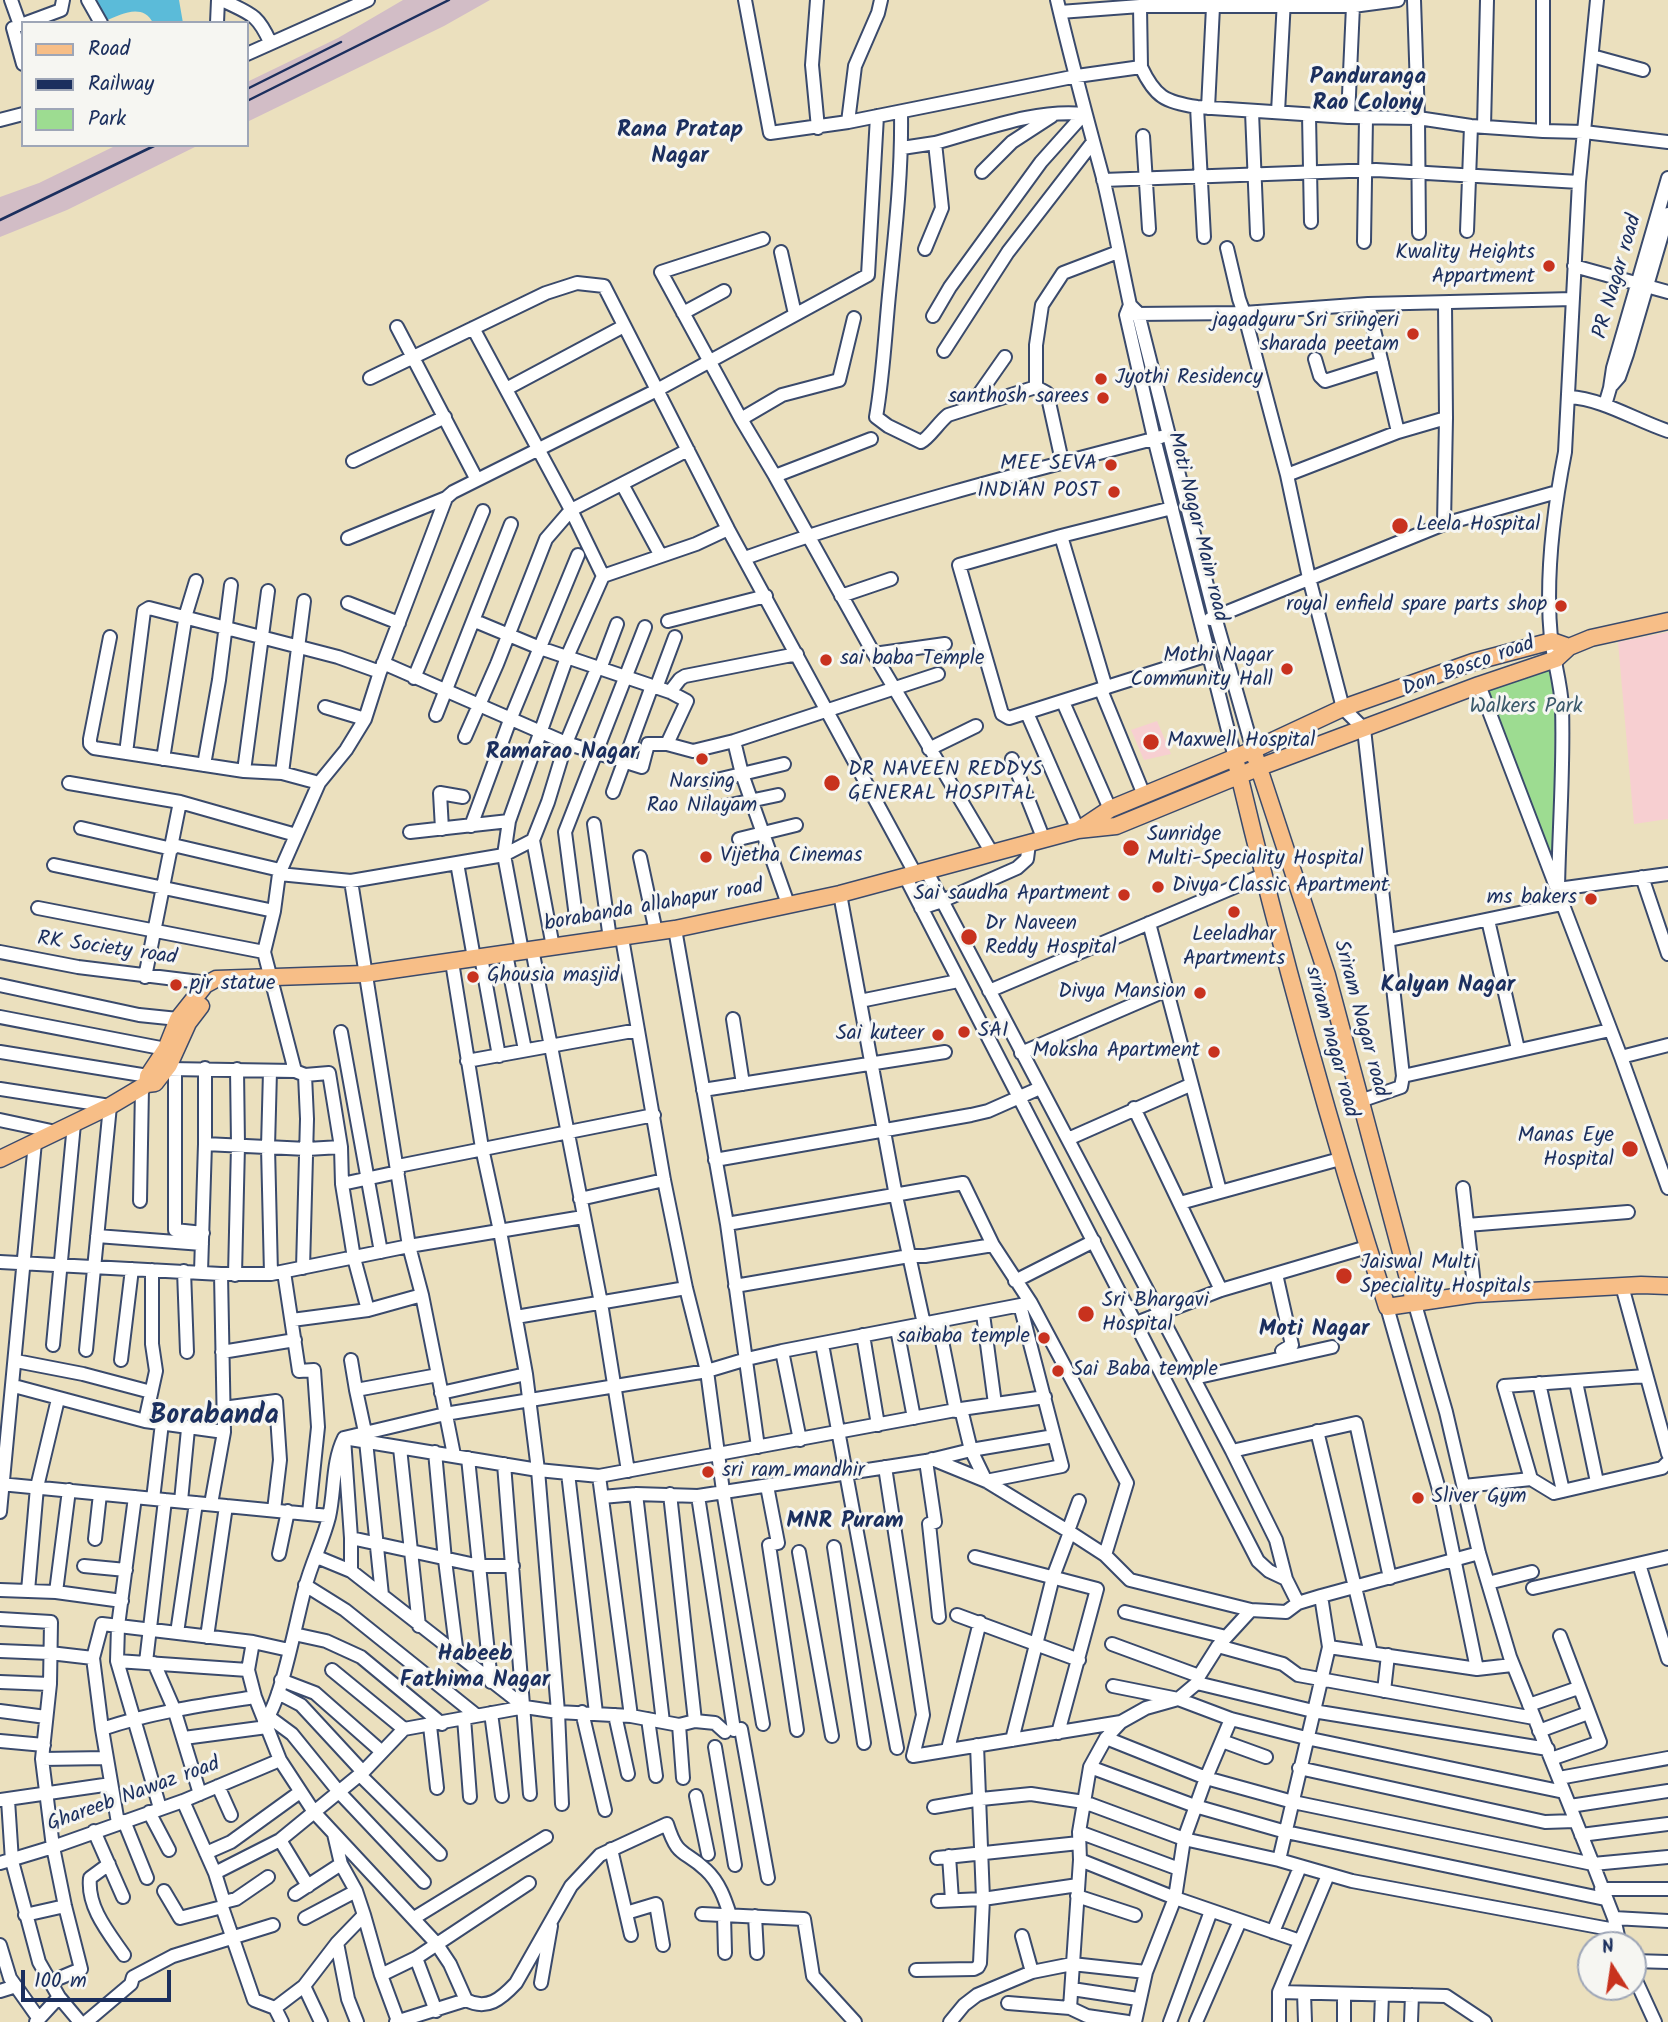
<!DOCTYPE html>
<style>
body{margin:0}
#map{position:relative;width:1668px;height:2022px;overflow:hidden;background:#ebe0be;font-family:Kalam,sans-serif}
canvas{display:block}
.legend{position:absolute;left:21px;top:21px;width:228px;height:126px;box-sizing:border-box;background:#f6f6f2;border:2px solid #9ea6b7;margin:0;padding:9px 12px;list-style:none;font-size:21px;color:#1b2f5e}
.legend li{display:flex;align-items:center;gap:14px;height:35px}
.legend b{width:35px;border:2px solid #9ea6b7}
.north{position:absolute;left:1577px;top:1931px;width:70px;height:70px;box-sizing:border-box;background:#f6f6f2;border:2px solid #9ea6b7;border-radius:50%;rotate:348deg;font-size:19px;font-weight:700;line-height:28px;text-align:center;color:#1b2f5e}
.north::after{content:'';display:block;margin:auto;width:24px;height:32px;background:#c8321e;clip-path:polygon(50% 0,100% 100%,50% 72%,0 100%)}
.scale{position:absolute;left:21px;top:1970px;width:150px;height:32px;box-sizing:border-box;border:4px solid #1b2f5e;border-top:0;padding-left:9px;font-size:21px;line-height:24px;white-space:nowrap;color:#1b2f5e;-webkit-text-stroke:5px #f6f6f2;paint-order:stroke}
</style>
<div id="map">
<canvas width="1668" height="2022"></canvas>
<ul class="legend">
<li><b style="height:9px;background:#f7be87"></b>Road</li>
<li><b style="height:9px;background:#1b2f5e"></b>Railway</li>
<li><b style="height:19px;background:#9ddc91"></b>Park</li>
</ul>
<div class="north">N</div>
<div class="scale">100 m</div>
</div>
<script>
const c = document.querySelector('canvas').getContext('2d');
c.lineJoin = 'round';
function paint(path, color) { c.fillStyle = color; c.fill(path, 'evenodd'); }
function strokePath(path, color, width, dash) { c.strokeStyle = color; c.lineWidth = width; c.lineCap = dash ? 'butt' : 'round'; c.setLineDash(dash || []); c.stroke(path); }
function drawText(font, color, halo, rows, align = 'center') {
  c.font = font + ' Kalam,sans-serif'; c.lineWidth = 6; c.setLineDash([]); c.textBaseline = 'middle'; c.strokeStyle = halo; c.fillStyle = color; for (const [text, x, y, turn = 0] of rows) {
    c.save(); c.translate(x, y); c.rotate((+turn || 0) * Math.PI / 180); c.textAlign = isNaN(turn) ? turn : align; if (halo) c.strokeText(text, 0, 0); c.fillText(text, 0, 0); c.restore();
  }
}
const built = new Path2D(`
 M1668,632V819L1634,824L1618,642Z
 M1157,721L1171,754L1144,760L1131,730Z`);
const industrial = new Path2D(`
 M403,0H490L444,26L247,122V82L338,38Z
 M117,145H199L67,210L0,237V197L39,183Z`);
const green = new Path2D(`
 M1550,667L1555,713L1553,860L1488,688Z`);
const water = new Path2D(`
 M97,0H179L183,23H153C143,3 121,14 106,21Z`);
const minor = new Path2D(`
 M11,0L20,25
 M88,0L101,23
 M222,0C250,14 257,13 270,42
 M745,0L770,133L848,122
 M817,0L812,65L818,128
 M881,0L878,13L855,66L848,122L1077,76L1141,67C1155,97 1165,102 1197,107L1348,117L1418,118L1471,126L1543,131L1584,132L1668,142
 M1057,0C1071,60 1087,119 1103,178C1113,220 1121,263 1130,305L1126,315L1154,438L1235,758
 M1414,0L1418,118L1419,233
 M1140,6L1141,67
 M1353,6L1398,0
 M1060,12L1140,6H1353L1348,117
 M26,23L61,10L63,0
 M217,23L218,0
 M13,28L23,64
 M247,54L368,0
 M1592,56L1643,70
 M1197,107L1204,237
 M1208,108L1213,7
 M1252,112L1257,234
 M1278,112L1284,0
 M901,113C902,174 895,234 889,295C885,336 883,377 876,417L888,426L921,442C929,438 939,422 948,415L1036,387L1047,393L1062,461
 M1309,115L1311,222
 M0,120L23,114
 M1484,127L1487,0
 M1543,131V0
 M1143,136L1149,229
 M935,143C984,130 1033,109 1084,114
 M902,148L935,143L942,208L925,249
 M982,172L1012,142L1052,116
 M1103,180L1376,170L1579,182
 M1467,231L1471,126
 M763,239L661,272L741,419L775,476L874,654L992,853
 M1364,242L1366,118
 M1227,248L1239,299L1244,313L1287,475L1309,578L1343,708L1364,729L1403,1076L1610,1030
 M781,252L795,314
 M1574,266L1668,292
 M1445,303L1446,418
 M1130,305L1138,313L1215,617L1253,750
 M683,313L724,291
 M1133,314L1244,313L1368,304L1573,299
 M933,316L950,287L1041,162L1084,114
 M397,327L477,480
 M473,328L571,510L603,576
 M944,351L1008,252L1093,142
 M1315,359L1320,376L1325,381L1382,363
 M370,378L546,293L577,283L604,286L728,529L916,875
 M1612,385L1619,377L1627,354L1668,214
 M1036,387V345L1042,305L1063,273L1118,252
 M506,389L624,326
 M1569,397C1603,399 1635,420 1668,431
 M1605,405L1610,388L1613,368L1668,178
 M970,407L1005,357
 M741,419L782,395L839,380L854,318
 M1398,432L1446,418L1444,524
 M353,461L445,417
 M1287,475L1398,432L1368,304
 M775,476L871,439
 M622,484L661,556
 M1172,508L1061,536L959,565L1002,714L1009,718L1208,655
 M1061,536L1106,688
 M348,538L446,498L453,492L657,390L868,275L877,116
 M745,558C881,509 1021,473 1161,437
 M841,596L891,579
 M348,603L399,623
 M1210,619L1444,524L1557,492
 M475,621L540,648L670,692L687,701L667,744L693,751L734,741L938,674
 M668,621L766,596
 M110,637L90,739V744L94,748L244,771L282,773L319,783
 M874,654L945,644
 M383,663L566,743L642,767L648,744H667
 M600,669L617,624
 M414,678L483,511
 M1479,685L1621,1057L1668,1188
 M656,688L675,637
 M1101,690L1144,795
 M670,692L680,679L685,676L797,654
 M1063,702L1110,809
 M325,707L365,719
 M1027,713L1078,830
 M436,715L511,524
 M465,737L497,664L546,539L571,510L688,450
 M734,741L742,774L788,904
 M929,749L976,726
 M126,753L144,611L149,608L338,657L380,672
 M163,759L186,614L196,581
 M1012,759L1044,840
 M204,765L219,680L231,585
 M244,771L268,591
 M282,773L304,601
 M708,782L784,764
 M69,783L180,802L296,835
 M613,792L652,686
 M721,807L778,795
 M594,824L610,939
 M471,826L510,720L578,555
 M81,828L172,849L173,845L280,870L279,874L351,881L504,855L533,840L548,802L566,743L597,668
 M442,829L440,793L463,797
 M410,832L509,821
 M739,839L796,825
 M533,840L553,947
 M640,857L656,932
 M457,863L474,958
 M54,865L274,911
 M927,872L1232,1451L1276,1540L1286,1579L1298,1603
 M1642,877L1668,954
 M906,878L1258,1561L1269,1571L1286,1579
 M351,881L409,1246L422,1295L454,1455
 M1558,889C1559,829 1564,768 1562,707C1561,684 1554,662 1551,639C1545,577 1553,513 1565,452L1579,182L1597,0
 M1558,889L1668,874
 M840,894L896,1196L924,1324
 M38,908L264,952
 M921,908L942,901L1017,868L1027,859L1029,844
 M576,917L565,832L645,627
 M1488,920L1518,1049
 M1149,923L1220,1191
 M675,929L727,1224L758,1447
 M622,938L664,1180L686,1288L707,1371L723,1491L763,1724
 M1389,940L1562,904
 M532,949L601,1303L628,1471
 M522,951L504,855L509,821L567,657L603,576L696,544L728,529
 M0,952L78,967L208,983
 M506,954L525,1050
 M481,957L499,1056
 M452,962L482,1148L500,1231L526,1374L538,1470L558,1712L562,1804
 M145,977L180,802
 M0,985L139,1015L178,1019
 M989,991L1263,875
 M860,1001L958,981
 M0,1017L171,1050
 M733,1019L743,1084
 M341,1032L381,1252
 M0,1052L148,1076
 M1021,1053L1167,990
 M1621,1057L1668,1045
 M467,1061L638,1030
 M169,1069L295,1071
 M175,1069V1230L203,1233
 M270,1071L268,1147L271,1274
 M305,1075L329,1073L341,1147L342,1184L354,1258L368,1310
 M0,1089L110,1106L86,1350
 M703,1090L945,1052
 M1360,1101L1401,1087L1403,1076
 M1134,1108L1221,1290
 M0,1120L56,1132
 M1068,1139L1190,1085
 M205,1144L307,1149L341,1147
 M715,1160L971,1115L988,1111L1040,1088
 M398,1166L654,1115
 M342,1184L398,1172
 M1463,1188L1475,1294
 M580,1199L664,1180
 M140,1201L142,1087
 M1180,1203L1340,1159
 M727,1224L963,1183L993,1245L1031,1303L1127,1483L1105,1555
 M1467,1225L1628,1212
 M97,1236L202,1244
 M0,1262L221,1274H271L409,1246L583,1217
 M303,1268L307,1119L305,1075L295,1071L264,952L274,911L279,874L319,783L346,750L365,719L380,672L446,498
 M184,1271L187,1352
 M201,1272L205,1144V1068
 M284,1272L299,1371L314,1370L318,1427L309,1513
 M1276,1274L1292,1345L1282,1351
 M235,1275L238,1145L237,1069
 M1015,1281L1094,1241
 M735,1286L909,1256H925L993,1245
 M1622,1286L1668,1454
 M1414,1301L1446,1412L1479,1553L1510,1657L1593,1864L1614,1918L1620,1945
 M1387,1307L1442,1500L1477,1669
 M983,1314L995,1404
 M516,1317L686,1288
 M292,1320L368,1310L422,1295
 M938,1321L956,1411
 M1136,1323L1221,1290L1367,1247
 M897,1329L914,1418
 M863,1335L878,1425
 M822,1344L897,1748
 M53,1345L74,1124
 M782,1351L800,1440
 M222,1352L295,1340
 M121,1360L132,1269
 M351,1360L356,1390
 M16,1361L83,1374L151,1392
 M1646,1376L1504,1386L1531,1479L1554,1493L1662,1468L1668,1462
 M1194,1378L1332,1347
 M1576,1382L1597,1482
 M1539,1383L1563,1491
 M14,1386L145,1421L224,1432
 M441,1393L526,1374
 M223,1408L276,1401L280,1460L274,1510
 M961,1409L971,1450L986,1481L1062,1466L1020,1305
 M145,1421L156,1371L152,1344V1270
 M1317,1431L1371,1653
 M365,1432L356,1390L438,1375
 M366,1441L382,1595
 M400,1448L419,1626
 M1232,1451L1356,1423L1390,1578
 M435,1452L445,1560L457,1655
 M468,1458L491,1682
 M932,1459L986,1481L1068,1531L1105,1555L1130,1580L1251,1610L1286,1612L1298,1603L1321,1596L1479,1553
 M926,1461L935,1522L929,1524L939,1617
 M504,1464L530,1794
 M885,1467L923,1715L913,1756L1121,1722
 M568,1473L596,1713
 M599,1476L631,1716
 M0,1484L329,1516
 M767,1486L778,1543L769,1545L797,1730
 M1464,1486L1531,1479
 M636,1494L663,1722
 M670,1494L695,1721
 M698,1496L734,1730
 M135,1497L118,1626L117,1661L160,1808
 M602,1497L636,1494L698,1496L926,1461L971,1450L1054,1436
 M153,1499L162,1423
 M181,1501L188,1429
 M211,1504L224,1432L221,1274
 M0,1512L35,1142
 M1068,1531L1079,1501
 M351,1538L480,1566H513
 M95,1539L100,1494
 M834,1547L864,1743
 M799,1552L832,1736
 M279,1554L288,1511
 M317,1557L351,1571L525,1707
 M975,1557L1097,1589L1058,1733
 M1639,1564L1668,1659
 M84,1566L126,1570
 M351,1571V1538L344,1438L538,1470L599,1476L961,1409L1045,1397
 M1488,1583L1532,1572
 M305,1585L345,1610L476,1715
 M1533,1588L1668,1557
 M0,1590L56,1592L122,1601
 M28,1591L37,1487L58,1399
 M56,1592L69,1490
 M1125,1612L1226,1637
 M957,1615L1079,1660
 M0,1619L51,1622L50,1684L42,1759L53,1847L65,1906L81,1969L50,1982
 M177,1633L196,1503
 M294,1634L326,1641L361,1657L442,1724
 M207,1637L226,1506
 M253,1642L289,1650
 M1112,1644L1199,1676
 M1218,1646L1283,1664L1298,1675L1534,1718
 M1329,1647L1477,1669L1512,1665
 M0,1651L50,1653L93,1658
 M117,1661L248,1670
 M146,1662L165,1500
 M154,1663L174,1709L200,1794
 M332,1670L404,1729
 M281,1680L315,1693L382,1752
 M0,1682L50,1684
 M1197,1683L1313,1711L1548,1749
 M1113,1686L1178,1699L1231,1719L1306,1738L1564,1792
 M1384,1691L1388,1655
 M278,1693L301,1705L363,1772
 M1529,1705L1578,1688
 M0,1711L46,1717
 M582,1712L605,1810
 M491,1713L502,1796
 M615,1715L628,1774
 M269,1717L292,1734L339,1792L424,1882
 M464,1718L470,1797
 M648,1719L656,1776
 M264,1722C281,1705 297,1616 305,1588C311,1564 323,1541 329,1517C335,1491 332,1462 344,1438L445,1414L707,1371L747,1359L782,1351L1031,1303
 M679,1725L683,1778
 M430,1726L437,1788
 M102,1729C152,1712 203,1705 255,1697
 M741,1729L768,1878
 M1539,1731L1588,1713
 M184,1738L267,1727
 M1106,1738L1206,1778L1293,1802L1593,1864L1668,1857
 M1012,1740L1053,1577L1070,1532
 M0,1741L44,1745
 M1222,1741L1266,1757
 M715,1747L735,1865
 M948,1749L980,1622
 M42,1759L107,1758
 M1551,1759L1600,1742L1560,1636
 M1090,1767L1195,1806L1286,1832L1605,1899
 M1299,1768L1545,1822L1575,1821
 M360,1775L440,1854
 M1559,1778L1668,1758
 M218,1786L231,1815
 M696,1796L708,1854
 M0,1800L111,1784
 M8,1800L12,1861L39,1962L59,1997L80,2022
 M183,1801L215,1873L224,1902L222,1907L254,2000L275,2008L282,2022
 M1570,1806L1668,1791
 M934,1807L981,1799L1031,1794L1084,1802L1184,1839L1279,1860L1352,1881L1615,1930
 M149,1812L169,1850
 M124,1821L147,1878
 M118,1823L102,1729L93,1658L102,1624L253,1642L248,1670L255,1697L280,1760L314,1812L436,1943L450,1964L466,2000
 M94,1831L123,1897
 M1079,1832L1179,1869
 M334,1834L341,1864L356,1891L364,1915L381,1975L398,2021
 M1581,1835L1668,1824
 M280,1840L308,1886
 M611,1849L631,1935
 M206,1853L231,1842L300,1792
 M949,1856L952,1900
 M937,1858L1079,1843
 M1080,1860L1175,1898L1300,1941
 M1279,1860L1329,1647L1321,1596
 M0,1863L53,1847L183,1801L280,1760
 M109,1864L90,1878C87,1907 108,1932 124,1955
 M215,1873L280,1840L363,1772L404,1729L525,1707L558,1712L631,1716L679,1725L695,1721L715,1723L725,1732
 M1601,1889H1668
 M164,1891L180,1918L222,1907
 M295,1894L341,1864
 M1077,1896L1135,1915
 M938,1901L983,1899L1078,1885
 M224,1902L236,1899L268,1877
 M626,1913L656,1904L663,1945
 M702,1914L804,1919L813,1976L855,2022
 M25,1915L65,1906
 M724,1915L725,1953
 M755,1916L757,1953
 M305,1918L356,1891
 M414,1918L546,1837
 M1614,1918L1668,1921
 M1273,1932L1300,1867
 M1022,1936L1032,1972
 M337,1943L348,1999L357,2022
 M0,1945L10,1978L39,2019
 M416,1958L436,2011
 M1633,1961L1668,1962
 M916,1970L974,1969L978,1967L980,1963L983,1899L977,1745
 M1633,1974L1655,2022
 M381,1975L416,1958L529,1883
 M541,1983L551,1926
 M304,1986L321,2022
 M1072,1989L1138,1999
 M0,1991L16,1986
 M1279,1992L1446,1996L1485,2022
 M1304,1993L1305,2022
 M1008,2003L1070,2008
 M275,2008L304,1986L337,1943L364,1915
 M36,2022L59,1997
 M86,2022L131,1984L133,1977L173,1956L273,1925
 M396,2022L466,2000C487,2011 501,1999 516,1983L571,1886L600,1855L667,1824C678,1859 684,1849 706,1870C719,1882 725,1899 730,1915
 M950,2022L964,2005L977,1995L1032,1972L1072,1964L1146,1972
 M1128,2022L1087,2016L1070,2008L1080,1860L1079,1832L1090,1767L1106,1738L1121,1722L1146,1708L1178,1699L1197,1683L1199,1676L1218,1646L1251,1610
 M1135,2022L1146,1972L1175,1898L1184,1839L1206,1778L1231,1719
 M1170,2022L1211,1911
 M1196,2022L1240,1921
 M1279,2022V1992L1328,1875
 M1344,2022V1994
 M1381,2022L1382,1995
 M1411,2022L1412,1995`);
const major = new Path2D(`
 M1253,750L1327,975L1414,1301
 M1235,758C1279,943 1329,1126 1387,1307L1475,1294L1641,1285L1668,1286
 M1080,829L1110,809L1253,750L1343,708L1473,662L1552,641L1569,647
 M147,1084L148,1076L166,1049L178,1019L205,985L216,979L364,974L675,929L840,894L1078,830L1116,826L1260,767L1479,685L1556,659L1569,647L1591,638L1668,621
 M0,1159L110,1106L147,1084L155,1083L169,1065L188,1023L201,1006`);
const rail = new Path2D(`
 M247,89L341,42
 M247,101L449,0
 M0,220L156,145`);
const markers = [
 [1549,266,7,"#c8321e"],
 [1413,334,7,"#c8321e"],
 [1101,379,7,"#c8321e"],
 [1103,398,7,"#c8321e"],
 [1111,465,7,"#c8321e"],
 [1114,492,7,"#c8321e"],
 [1400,526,9,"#c8321e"],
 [1561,606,7,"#c8321e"],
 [826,660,7,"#c8321e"],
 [1287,669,7,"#c8321e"],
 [1151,742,9,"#c8321e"],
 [702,759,7,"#c8321e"],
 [832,783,9,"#c8321e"],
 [1131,848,9,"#c8321e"],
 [706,857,7,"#c8321e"],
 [1158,887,7,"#c8321e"],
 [1124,895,7,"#c8321e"],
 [1591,899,7,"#c8321e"],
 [1234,912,7,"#c8321e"],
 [969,937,9,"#c8321e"],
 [473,977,7,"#c8321e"],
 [176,985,7,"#c8321e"],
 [1200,993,7,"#c8321e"],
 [964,1032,7,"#c8321e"],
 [938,1035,7,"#c8321e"],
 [1214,1052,7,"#c8321e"],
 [1630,1149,9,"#c8321e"],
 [1344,1276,9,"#c8321e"],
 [1086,1314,9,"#c8321e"],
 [1044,1338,7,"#c8321e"],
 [1058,1371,7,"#c8321e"],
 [708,1472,7,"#c8321e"],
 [1418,1498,7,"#c8321e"]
];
const poiNames = [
 ["Kwality Heights",1535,254,"right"],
 ["Appartment",1535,278,"right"],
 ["jagadguru Sri sringeri",1399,322,"right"],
 ["sharada peetam",1399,346,"right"],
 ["Jyothi Residency",1115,379],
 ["santhosh sarees",1089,398,"right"],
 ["MEE SEVA",1097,465,"right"],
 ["INDIAN POST",1100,492,"right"],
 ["Leela Hospital",1416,526],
 ["royal enfield spare parts shop",1547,606,"right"],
 ["Mothi Nagar",1273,657,"right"],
 ["Community Hall",1273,681,"right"],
 ["sai baba Temple",840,660],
 ["Maxwell Hospital",1167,742],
 ["DR NAVEEN REDDYS",848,771],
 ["GENERAL HOSPITAL",848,795],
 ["Narsing",702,783,"center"],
 ["Rao Nilayam",702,807,"center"],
 ["Sunridge",1147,836],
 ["Multi-Speciality Hospital",1147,860],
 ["Vijetha Cinemas",720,857],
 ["Divya Classic Apartment",1172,887],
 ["Sai saudha Apartment",1110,895,"right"],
 ["ms bakers",1577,899,"right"],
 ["Dr Naveen",985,925],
 ["Reddy Hospital",985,949],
 ["Leeladhar",1234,936,"center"],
 ["Apartments",1234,960,"center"],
 ["Ghousia masjid",487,977],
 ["pjr statue",190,985],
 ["Divya Mansion",1186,993,"right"],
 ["SAI",978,1032],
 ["Sai kuteer",924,1035,"right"],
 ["Moksha Apartment",1200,1052,"right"],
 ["Manas Eye",1614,1137,"right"],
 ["Hospital",1614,1161,"right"],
 ["Jaiswal Multi",1360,1264],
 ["Speciality Hospitals",1360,1288],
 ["Sri Bhargavi",1102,1302],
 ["Hospital",1102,1326],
 ["saibaba temple",1030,1338,"right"],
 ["Sai Baba temple",1072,1371],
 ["sri ram mandhir",722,1472],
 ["Sliver Gym",1432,1498]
];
const streetNames = [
 ["PR Nagar road",1619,277,-74],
 ["Moti Nagar Main road",1196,527,76],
 ["Don Bosco road",1469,668,-20],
 ["borabanda allahapur road",654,907,-10],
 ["RK Society road",107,950,8],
 ["Sriram Nagar road",1359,1019,75],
 ["sriram nagar road",1330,1042,75],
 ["Ghareeb Nawaz road",134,1796,-20]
];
const parkNames = [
 ["Walkers Park",1526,708]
];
const neighbourhoodNames = [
 ["Panduranga",1368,79],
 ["Rao Colony",1368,105],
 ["Rana Pratap",680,132],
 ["Nagar",680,158],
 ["Ramarao Nagar",562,754],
 ["Kalyan Nagar",1448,987],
 ["Moti Nagar",1314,1331],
 ["MNR Puram",845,1523],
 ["Habeeb",475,1656],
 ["Fathima Nagar",475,1682]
];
const districtNames = [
 ["Borabanda",214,1418]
];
paint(built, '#f7cfd1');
paint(industrial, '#d2bdc6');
paint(green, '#9ddc91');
paint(water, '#5bbbd9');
strokePath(minor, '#3a4a6c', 16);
strokePath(major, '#3a4a6c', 19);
strokePath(minor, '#fff', 12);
strokePath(major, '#f7be87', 16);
strokePath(rail, '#1b2f5e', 2.5);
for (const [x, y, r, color] of markers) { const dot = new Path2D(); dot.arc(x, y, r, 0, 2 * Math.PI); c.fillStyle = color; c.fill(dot); strokePath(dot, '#f6f6f2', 2.5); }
drawText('21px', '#1b2f5e', '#f6f6f2', poiNames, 'left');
drawText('21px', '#1b2f5e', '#f6f6f2', streetNames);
drawText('21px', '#3c5a6b', '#f6f6f2', parkNames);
drawText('bold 23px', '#1b2f5e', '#f6f6f2', neighbourhoodNames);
drawText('bold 28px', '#1b2f5e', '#f6f6f2', districtNames);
</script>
